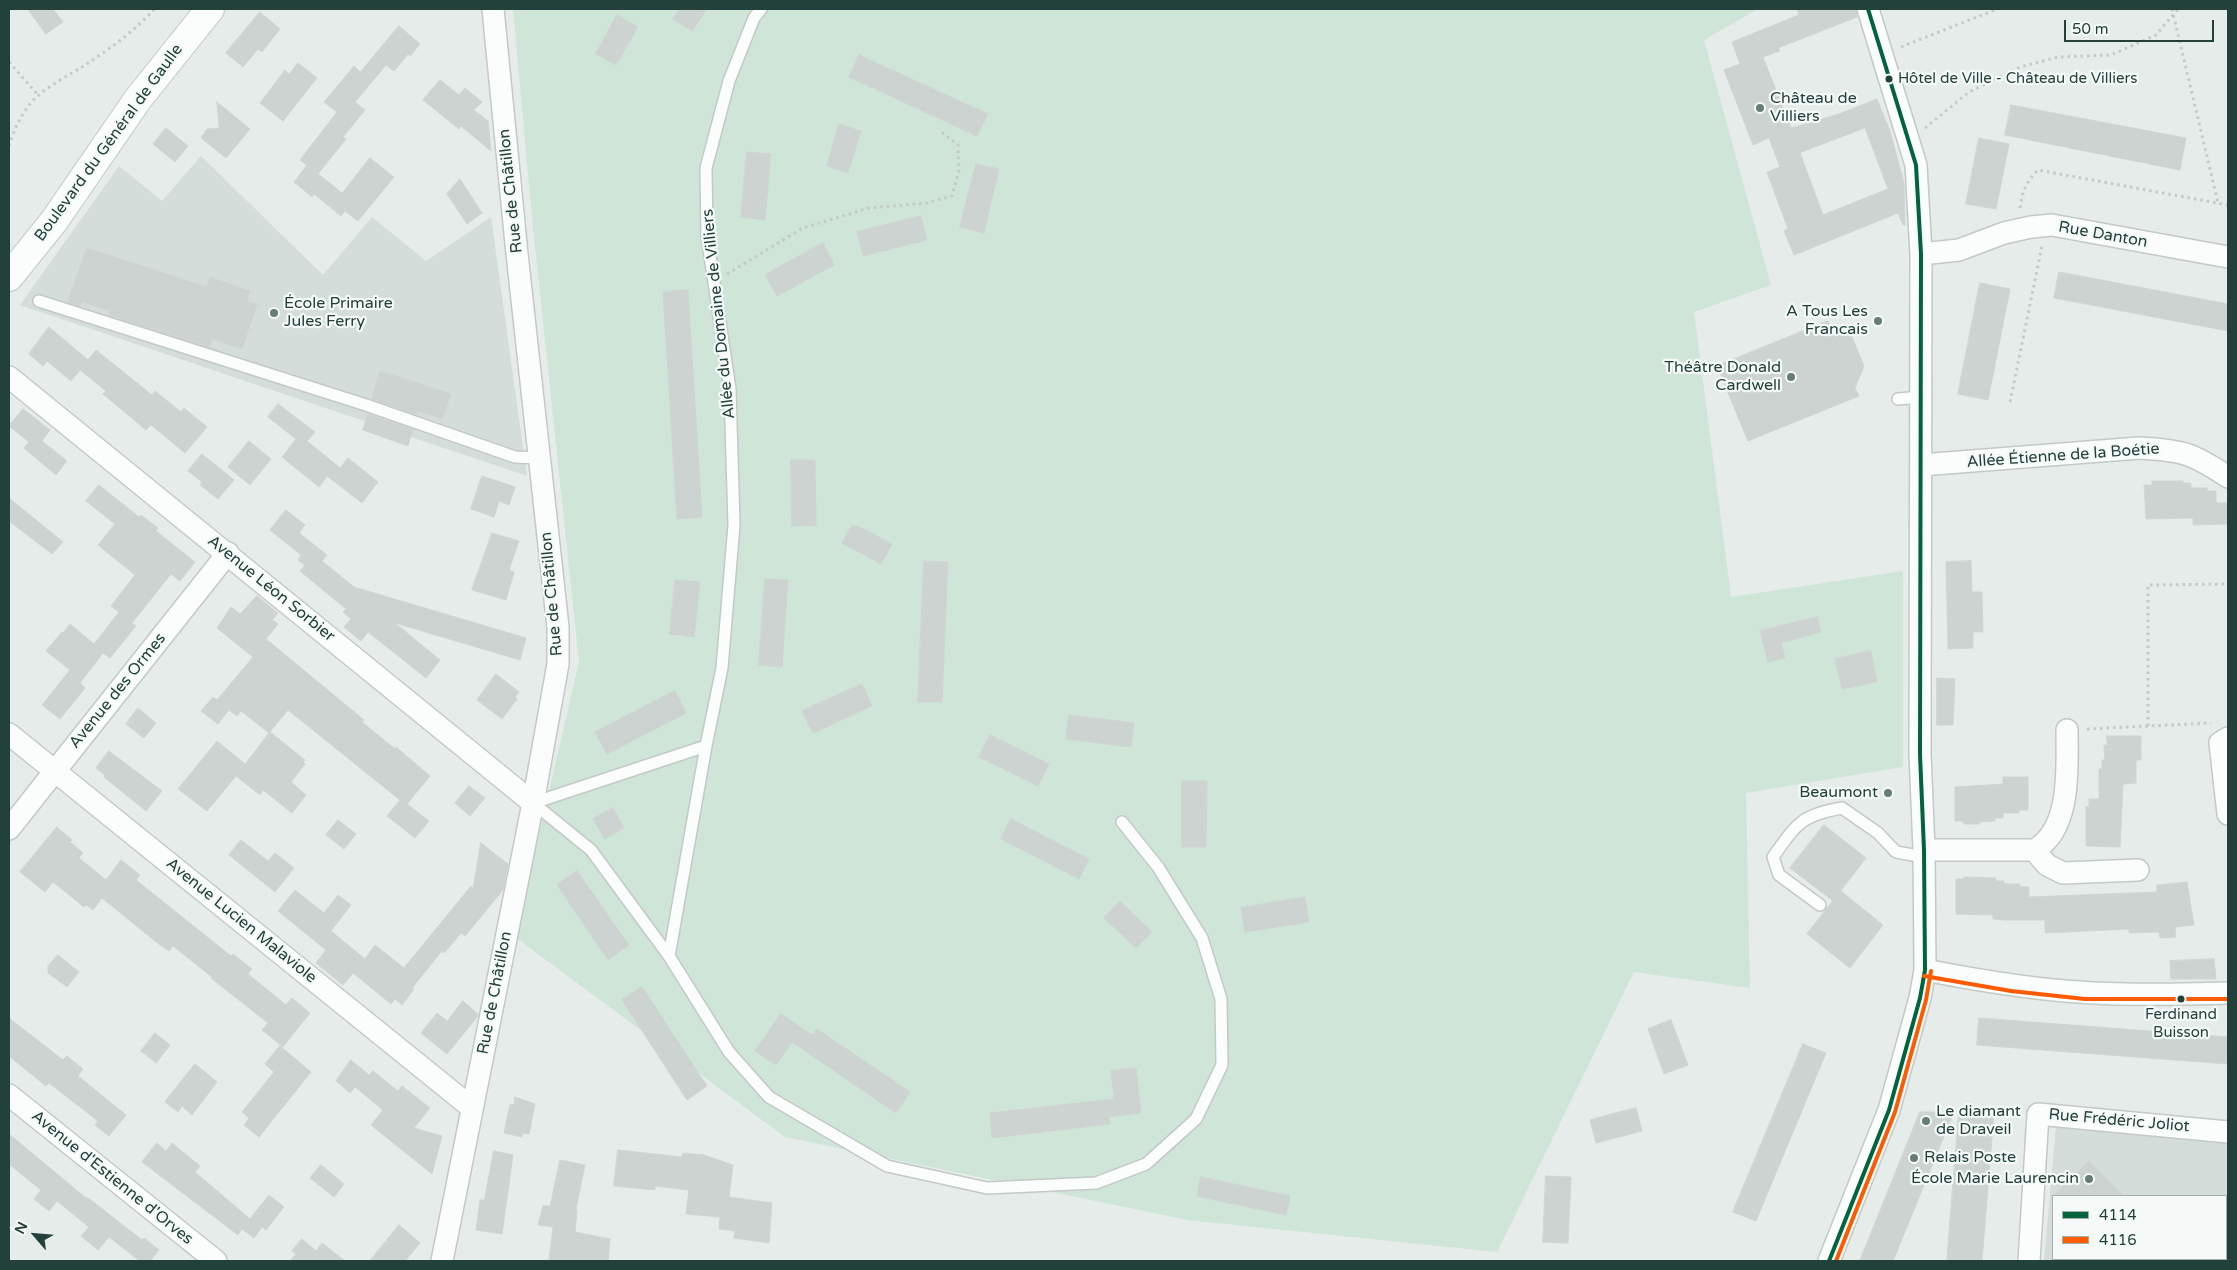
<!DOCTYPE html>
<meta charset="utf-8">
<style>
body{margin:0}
#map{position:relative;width:2237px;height:1270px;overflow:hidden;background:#e6ece9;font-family:"Varela Round",sans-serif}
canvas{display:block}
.frame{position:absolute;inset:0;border:10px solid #22413b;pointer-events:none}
.legend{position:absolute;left:2052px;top:1195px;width:175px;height:65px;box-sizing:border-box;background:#f5faf8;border:1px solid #a1b0ac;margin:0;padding:6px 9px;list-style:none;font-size:15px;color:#22413b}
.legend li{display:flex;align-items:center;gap:10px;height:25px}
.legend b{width:25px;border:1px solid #a1b0ac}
.north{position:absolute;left:10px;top:1210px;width:50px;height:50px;-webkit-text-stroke:4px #f5faf8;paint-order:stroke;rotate:297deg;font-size:14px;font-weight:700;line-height:20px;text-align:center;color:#22413b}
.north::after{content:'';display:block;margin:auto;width:18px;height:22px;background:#22413b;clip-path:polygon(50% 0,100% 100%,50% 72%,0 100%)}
.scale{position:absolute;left:2064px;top:20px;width:150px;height:22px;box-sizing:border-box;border:2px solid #22413b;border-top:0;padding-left:6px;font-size:15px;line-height:18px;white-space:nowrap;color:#22413b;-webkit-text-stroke:4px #f5faf8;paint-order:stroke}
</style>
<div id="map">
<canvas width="2237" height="1270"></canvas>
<div class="frame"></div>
<ul class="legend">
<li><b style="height:6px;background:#00643c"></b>4114</li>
<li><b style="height:6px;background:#ff5a00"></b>4116</li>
</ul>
<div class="north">N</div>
<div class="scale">50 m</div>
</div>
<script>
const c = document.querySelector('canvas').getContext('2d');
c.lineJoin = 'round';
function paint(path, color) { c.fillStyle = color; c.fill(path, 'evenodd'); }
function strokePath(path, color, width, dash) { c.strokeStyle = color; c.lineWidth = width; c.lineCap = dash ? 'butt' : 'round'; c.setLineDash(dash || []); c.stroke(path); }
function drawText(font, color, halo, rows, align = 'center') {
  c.font = font + ' "Varela Round",sans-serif'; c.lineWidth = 4.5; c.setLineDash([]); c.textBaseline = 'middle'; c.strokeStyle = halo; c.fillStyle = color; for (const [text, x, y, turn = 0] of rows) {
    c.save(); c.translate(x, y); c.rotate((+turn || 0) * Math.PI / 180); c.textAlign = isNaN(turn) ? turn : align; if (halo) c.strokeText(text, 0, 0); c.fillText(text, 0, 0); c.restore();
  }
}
const built = new Path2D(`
 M201,156L323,275L372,217L426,261L491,217L527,476L20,305L119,166L162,201Z
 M2056,1126L2228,1139V1261H2044ZM2053,1196H2226V1259H2053Z`);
const green = new Path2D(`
 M513,9H1758L1704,40L1771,285L1694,312L1731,597L1903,571V767L1746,793L1750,988L1634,972L1497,1252L1188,1220L785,1137L515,937L579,662L532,218Z`);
const building = new Path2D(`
 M28,9H53L63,22L46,34Z
 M680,9H707L692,31L673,19Z
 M1797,9H1856L1857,17L1778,48L1780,51L1763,57L1791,128L1839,114L1877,99L1890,131L1904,183L1905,225H1903L1898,213L1794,255L1784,231L1788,229L1767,172L1780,167L1769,138L1753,145L1724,70L1740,64L1732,42L1799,15ZM1865,128L1888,189L1823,215L1800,153Z
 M260,12L280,29L262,52L258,49L243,67L226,53Z
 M617,15L638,27L616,65L596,54Z
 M399,26L420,44L410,56L408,54L394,71L386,65L355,102L365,110L343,137L346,139L318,174L300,160L337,112L324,102L354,66L360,72Z
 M859,55L988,114L977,136L849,77Z
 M298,63L317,78L283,121L260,103L285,70L289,74Z
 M440,80L459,95L465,88L482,102L474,110L488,121L491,151L461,126L459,129L423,100Z
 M217,102L250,129L226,158L201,138L207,129L219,128Z
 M2011,105L2186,138L2180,170L2005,135Z
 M839,124L861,131L848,173L827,166Z
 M166,128L188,146L175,162L153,144Z
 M1979,138L2009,144L1996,209L1966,204Z
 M747,152L771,154L765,220L741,217Z
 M370,158L394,177L358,221L345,211L341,216L314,194L312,197L294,182L307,165L342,193Z
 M976,164L999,169L984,233L960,227Z
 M460,179L482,213L467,224L447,194Z
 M921,216L927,240L863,256L857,232Z
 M823,243L834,265L777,296L765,275Z
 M87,248L207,287L210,277L250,291L247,301L257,304L242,349L212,339L209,347L109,315L110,311L83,302L80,306L68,302Z
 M2059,272L2228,304V331L2054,298Z
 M1980,283L2010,289L1988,400L1958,394Z
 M688,290L702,517L677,519L663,292Z
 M1828,321L1831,328L1852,337L1864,366L1855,388L1859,396L1748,441L1717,366Z
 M49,327L88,360L96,350L152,395L155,391L181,412L184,408L207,427L185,453L151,425L146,430L103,394L106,391L80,370L88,361L71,381L47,361L43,366L29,354Z
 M380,371L451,394L442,419L418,411L417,415L372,399Z
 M278,404L315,432L307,441L340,468L348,458L378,482L362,503L327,476L319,487L282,457L296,439L268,417Z
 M23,409L50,430L42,441L67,461L56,475L24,448L29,442L9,426Z
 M368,414L413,429L408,446L363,430Z
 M249,441L271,459L250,485L228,467Z
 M202,454L234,480L218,499L200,485L202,482L188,471Z
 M791,460H815L816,525L792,526Z
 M482,476L515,487L509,505L499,501L494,517L471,509Z
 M2152,481H2183V483H2191V488H2207V491H2216V503H2228V524L2193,525V518L2146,519L2144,485H2152Z
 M99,485L139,517L141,515L158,528L156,531L195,562L180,581L171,574L132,623L136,626L110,658L103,653L80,683L85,688L60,719L42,705L70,670L46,651L62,632L63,633L70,624L94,644L119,612L111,606L135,575L98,545L115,524L86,501Z
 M9,498L63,542L52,554L9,521Z
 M286,510L305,525L299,533L327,555L322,561L354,587L526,638L520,660L395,623L440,660L426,678L368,632L361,641L344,627L351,619L343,612L346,609L300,571L305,565L298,560L301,555L270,530Z
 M852,526H858L892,544L881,564L842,543Z
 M492,533L519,541L509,570L514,572L506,600L472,590Z
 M924,561L948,562L942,702H918Z
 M1971,561L1972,592H1982L1983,632H1973V648L1948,649L1946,562Z
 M765,579L788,580L782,667L759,665Z
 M675,580L700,582L694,637L670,634Z
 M257,596L278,613L272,620L278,624L266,639L364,720L362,722L395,749L396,747L430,776L407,804L429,821L415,838L387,816L400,800L288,710L269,733L241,711L237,716L229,710L218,724L201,711L213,697L217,700L253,657L217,628L231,607L240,614Z
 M1817,617L1821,632L1781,643L1785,658L1768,662L1760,631Z
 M1871,651L1877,682L1842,689L1835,659Z
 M496,674L519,692L515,697L517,699L502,719L477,700Z
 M1937,678L1955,679L1953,725H1937Z
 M862,684L872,706L813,733L802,711Z
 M675,691L686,713L607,754L595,732Z
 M138,708L156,723L144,738L126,724Z
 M1069,715L1134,723L1131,747L1066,739Z
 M270,732L305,760L303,762L305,764L291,782L306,795L292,813L263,790L260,795L236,776L207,811L178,789L217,741L245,764Z
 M990,735L1049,764L1038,786L979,757Z
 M2107,736H2141V760H2136V783L2123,784L2120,847L2086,846V807H2089V799H2099V769H2102V760H2105L2104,745H2107Z
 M109,751L162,791L146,811L104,777L105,775L96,768Z
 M2003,777H2028V810H2019V813H2003V818H1995V821L1979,822V824H1964L1963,821H1955V787L2003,784Z
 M1182,781H1207L1206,847H1182Z
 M469,786L485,798L470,816L455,803Z
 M613,808L624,828L605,839L593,819Z
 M1011,819L1089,859L1079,879L1001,839Z
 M338,820L356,834L344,849L326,835Z
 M1824,825L1866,858L1833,901L1790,868Z
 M57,827L72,840L70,842L83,853L79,858L106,880L121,860L140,875L136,880L231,956L233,954L252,969L248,974L286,1005L292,998L310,1013L283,1047L262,1030L268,1023L211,978L212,977L173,946L169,951L160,945L102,898L93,910L86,905L84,907L53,882L45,892L20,872Z
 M241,840L268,861L275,853L294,868L275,892L229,855Z
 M481,843L508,864L503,890L465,936L461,933L445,952H441L412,988L414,989L402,1005L395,999L391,1004L353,973L343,985L316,963L326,950L278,911L295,890L324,913L338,895L351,905L331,931L365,959L375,945L404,968L471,886L473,888Z
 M577,871L629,945L608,960L557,885Z
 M1964,877L1996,878V881H2004V884H2020V887H2029V897L2157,892V885L2187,882L2194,925L2175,927L2176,937L2160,938L2159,932L2129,933V929L2045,933V920H2005L1993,919V915L1956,914V879H1964Z
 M1841,891L1883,925L1850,968L1807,934Z
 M1305,897L1309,922L1245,932L1241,908Z
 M1120,901L1152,932L1136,948L1104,918Z
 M58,955L79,972L67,987L48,973V966Z
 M2214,959L2216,979H2171L2170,961Z
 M642,987L707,1086L687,1100L622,1000Z
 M463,1001L478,1014V1016L447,1054L421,1033L437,1013L447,1021Z
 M781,1014L812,1035L817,1029L910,1092L896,1113L792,1042L776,1065L755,1051Z
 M9,1018L63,1060L67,1056L83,1069L78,1076L126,1115L109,1136L95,1125L98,1121L49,1083L46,1086L9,1056Z
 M1979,1018L2228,1037V1064L1977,1045Z
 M1671,1020L1688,1065L1664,1074L1648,1029Z
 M155,1033L170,1045L156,1063L141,1051Z
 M1803,1044L1826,1053L1756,1221L1733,1212Z
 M280,1046L311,1072L259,1137L244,1125L249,1118L242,1112L274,1072L265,1064Z
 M351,1060L369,1075L373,1071L398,1091L402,1086L430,1108L414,1128L442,1136L432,1174L371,1125L383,1110L355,1087L350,1093L336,1081Z
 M195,1064L217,1082L192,1115L182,1106L178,1112L165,1102Z
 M1136,1068L1141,1113L1109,1117L1110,1124L992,1138L990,1113L1114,1099L1111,1071Z
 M515,1097L535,1104L529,1134L523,1133L522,1137L504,1133L510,1104L514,1105Z
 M1636,1108L1642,1131L1596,1143L1590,1120Z
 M1920,1112H1954L1893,1261H1860Z
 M1959,1112L1994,1113L1982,1261H1947Z
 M9,1134L86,1198L87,1197L142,1240L144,1238L159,1250L150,1261H140L109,1237L98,1250L81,1236L89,1227L57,1201L49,1211L34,1199L41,1190L9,1164Z
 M157,1143L166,1151L172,1143L200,1166L195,1172L250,1219L245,1225L269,1195L284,1207L266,1230L262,1227L254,1238L242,1229L238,1235L142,1162Z
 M618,1150L682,1157L683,1153L704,1155L733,1165L729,1197L772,1203L769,1243L734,1238L735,1231L719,1229L720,1217L686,1214L689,1190L655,1186V1190L614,1186Z
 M494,1151L513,1155L502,1234L476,1230L480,1200H484Z
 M560,1160L585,1165L576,1209L577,1210L575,1232L610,1239L608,1261L549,1260L553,1227L538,1225L543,1206H550Z
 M2089,1161L2124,1196H2054Z
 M321,1165L344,1184L334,1197L310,1178Z
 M1546,1176L1571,1177L1568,1243L1543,1242Z
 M1201,1177L1290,1196L1286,1215L1197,1196Z
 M399,1225L420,1243L405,1261H370Z
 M302,1239L316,1251L322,1243L345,1261H290L296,1254L292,1251Z`);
const path = new Path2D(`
 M2172,9L2218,203
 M1901,47L1997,9
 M9,62L39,96
 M1925,128L1969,92L2020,67L2058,57L2111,55L2156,35L2178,9
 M9,146C13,132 20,117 29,105C42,89 64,78 82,67C107,51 135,31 154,9
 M2020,208C2022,192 2026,182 2038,170L2228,205
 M727,274L803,228L869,208L927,203L952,196L959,170L958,145L940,131
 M2010,402L2042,246
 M2148,726V585L2228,584
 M2087,729L2211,723`);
const service = new Path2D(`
 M761,9L754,18L729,81L706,168L707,236L730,389L734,525L722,668L706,746L669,956L729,1052L769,1097L887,1166L987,1188L1096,1183L1146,1164L1196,1119L1222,1065L1221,999L1202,938L1158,867L1122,822
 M39,301L366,405L515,457L539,458
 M1898,399L1921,397
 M533,803L591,850L669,956
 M533,803L706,746
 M1820,905L1779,875L1773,857C1796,825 1800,815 1842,808L1878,833L1896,852L1924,857`);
const minor = new Path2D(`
 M1921,254L1959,250L2004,233L2031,227L2052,225L2228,257
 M9,377L533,803
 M1921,465L2139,448C2182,450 2192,453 2228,477
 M9,734L472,1108
 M2228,738L2220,743L2228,814
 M9,829L228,553
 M1924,850H2034C2072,830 2067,766 2067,730
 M2034,850L2047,865L2063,873L2138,870
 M1925,970C1971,979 2018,987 2065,991C2119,996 2174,994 2228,993
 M9,1095L216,1261
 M442,1261L533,803L558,664V627L517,254L493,9
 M1829,1261L1889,1110L1920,998L1925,970L1924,850L1920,754L1921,254L1916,165L1868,9
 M2029,1261L2038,1114L2228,1132`);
const secondary = new Path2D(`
 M9,277L54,221L138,99L210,9`);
const bus1 = new Path2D(`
 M1829,1261L1889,1110L1920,998L1925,970L1924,850L1920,754L1921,254L1916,165L1868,9`);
const bus2 = new Path2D(`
 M1924,976L2011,991L2085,999H2228
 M1836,1261L1895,1112L1926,1000L1931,971`);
const markers = [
 [1889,79,4.5,"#22413b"],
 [1760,108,5,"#677d78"],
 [274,313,5,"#677d78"],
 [1878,321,5,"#677d78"],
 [1791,377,5,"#677d78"],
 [1888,793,5,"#677d78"],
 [2181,999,4.5,"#22413b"],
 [1926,1121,5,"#677d78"],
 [1914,1158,5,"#677d78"],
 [2089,1179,5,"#677d78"]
];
const busNames = [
 ["Hôtel de Ville - Château de Villiers",1898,79],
 ["Ferdinand",2181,1015,"center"],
 ["Buisson",2181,1033,"center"]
];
const poiNames = [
 ["Château de",1770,99],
 ["Villiers",1770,117],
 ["École Primaire",284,304],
 ["Jules Ferry",284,322],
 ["A Tous Les",1868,312,"right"],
 ["Francais",1868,330,"right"],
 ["Théâtre Donald",1781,368,"right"],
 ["Cardwell",1781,386,"right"],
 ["Beaumont",1878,793,"right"],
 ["Le diamant",1936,1112],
 ["de Draveil",1936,1130],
 ["Relais Poste",1924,1158],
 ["École Marie Laurencin",2079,1179,"right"]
];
const streetNames = [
 ["Boulevard du Général de Gaulle",109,143,-54],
 ["Rue de Châtillon",511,191,-96],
 ["Rue Danton",2103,235,10],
 ["Allée du Domaine de Villiers",719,314,-96],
 ["Allée Étienne de la Boétie",2063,456,-4],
 ["Avenue Léon Sorbier",271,589,39],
 ["Rue de Châtillon",552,594,-95],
 ["Avenue des Ormes",118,691,-51],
 ["Avenue Lucien Malaviole",241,921,39],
 ["Rue de Châtillon",495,993,-79],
 ["Rue Frédéric Joliot",2119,1121,5],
 ["Avenue d'Estienne d'Orves",112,1178,39]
];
paint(built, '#d4ddda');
paint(green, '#cfe5d7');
paint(building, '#cdd3d1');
strokePath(building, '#cfd5d2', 1);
strokePath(service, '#c3c9c7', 14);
strokePath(minor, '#c3c9c7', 24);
strokePath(secondary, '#c1cac7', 30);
strokePath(path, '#c2cbc9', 3, [2.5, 4]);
strokePath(service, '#fbfcfc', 11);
strokePath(minor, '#fbfcfc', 21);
strokePath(secondary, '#fbfcfc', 28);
strokePath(bus1, '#00643c', 4);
strokePath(bus2, '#ff5a00', 4);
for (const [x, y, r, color] of markers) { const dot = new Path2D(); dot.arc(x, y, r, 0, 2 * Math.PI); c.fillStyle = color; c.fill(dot); strokePath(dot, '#f5faf8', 2); }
drawText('15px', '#22413b', '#f5faf8', busNames, 'left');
drawText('16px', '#22413b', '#f5faf8', poiNames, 'left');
drawText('16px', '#22413b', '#f5faf8', streetNames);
</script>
